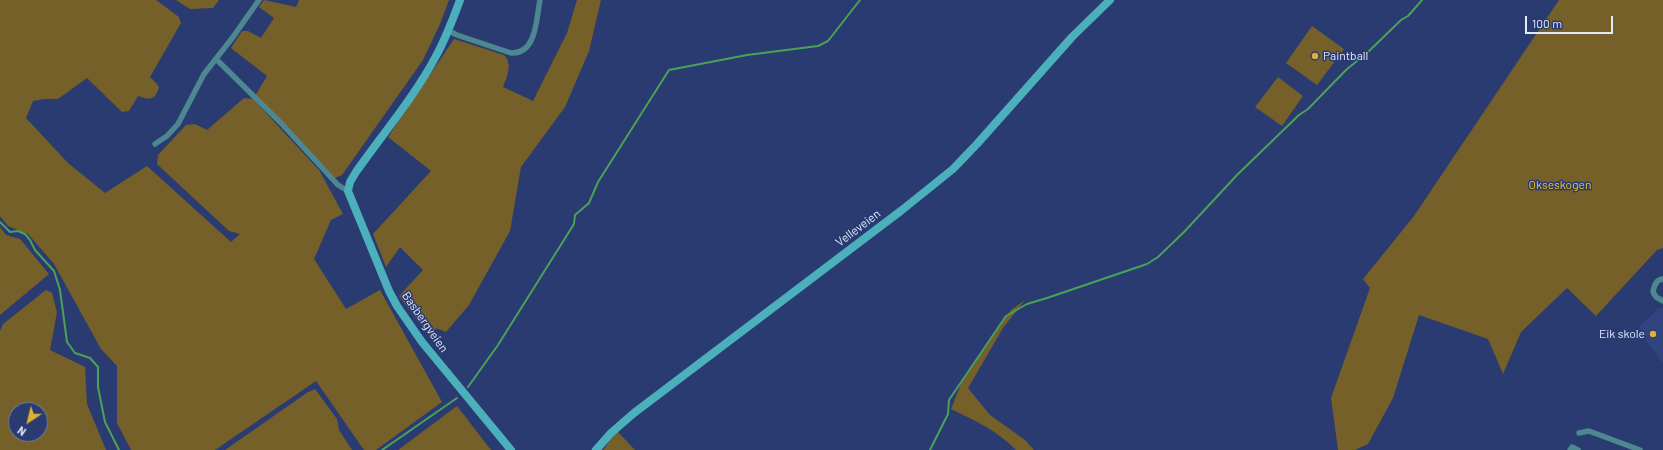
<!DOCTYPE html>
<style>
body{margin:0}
#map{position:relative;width:1663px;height:450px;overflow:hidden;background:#293b70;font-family:Barlow,sans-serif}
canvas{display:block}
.north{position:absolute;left:8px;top:402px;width:40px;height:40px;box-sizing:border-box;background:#293b70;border:1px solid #7381a8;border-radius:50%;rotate:215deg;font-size:11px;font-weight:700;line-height:16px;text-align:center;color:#e1e9fd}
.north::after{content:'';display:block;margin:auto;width:14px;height:18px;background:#dfb034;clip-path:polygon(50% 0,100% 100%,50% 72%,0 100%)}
.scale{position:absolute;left:1525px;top:16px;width:88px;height:18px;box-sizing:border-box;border:2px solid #e1e9fd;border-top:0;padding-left:5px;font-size:12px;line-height:14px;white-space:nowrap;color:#e1e9fd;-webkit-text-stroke:3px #293b70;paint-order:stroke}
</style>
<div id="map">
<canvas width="1663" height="450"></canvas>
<div class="north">N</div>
<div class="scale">100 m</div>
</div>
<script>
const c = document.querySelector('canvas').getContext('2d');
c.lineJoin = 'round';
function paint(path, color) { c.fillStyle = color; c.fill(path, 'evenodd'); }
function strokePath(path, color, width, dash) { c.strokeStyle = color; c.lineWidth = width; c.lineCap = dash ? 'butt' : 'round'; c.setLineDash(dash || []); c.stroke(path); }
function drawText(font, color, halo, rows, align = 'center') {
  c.font = font + ' Barlow,sans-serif'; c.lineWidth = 3; c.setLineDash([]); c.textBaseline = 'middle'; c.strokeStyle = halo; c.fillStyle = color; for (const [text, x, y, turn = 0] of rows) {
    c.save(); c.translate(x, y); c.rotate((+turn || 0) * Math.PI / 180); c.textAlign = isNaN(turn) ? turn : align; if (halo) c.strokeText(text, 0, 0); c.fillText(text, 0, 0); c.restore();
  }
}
const built = new Path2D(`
 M1659,308H1663V363L1647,342L1639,327Z`);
const green = new Path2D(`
 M0,0H156L179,17L181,23L150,77L156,83L159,87C155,101 150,100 138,96L129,111L122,112L87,78L58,99H44L33,101L26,118L68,163L105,193L147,166L231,242L240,234L229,231L157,164L158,155L186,125L195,124L207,130L244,98L253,99L319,170L343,214L331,220L314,259L346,309L380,290L442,402L376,450H364L316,381L215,450H131L117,423V366L101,349L54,264L28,234L8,226L0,216Z
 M176,0H219L213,8L190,9Z
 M264,0L296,7L299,0H449L440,24L423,60L342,175L335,178L255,96L267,76L231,48L242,31H248L261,38L274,18L259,7Z
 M577,0H601L589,51L565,107L521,167L510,231L469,305L446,332L436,328L432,339L399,296L423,270L400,247L386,267L373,234L431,171L388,137L454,39L504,55C513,63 507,77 503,87L533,101L567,33Z
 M1559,0H1663V248L1657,250L1596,316L1567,288L1521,332L1503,374L1488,339L1419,315L1393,398L1368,444L1355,450H1338L1331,398L1370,288L1363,279L1414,216Z
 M1312,26L1344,49L1317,85L1286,63Z
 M1278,77L1303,96L1282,126L1255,107Z
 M0,227L6,235L20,239L49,274L0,315Z
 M46,290L52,293L57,312L50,350L85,367L87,404L106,450H0V331L3,324ZM16,410H40V434H16Z
 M1025,300L1003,328L968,388L990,415L1025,440L1034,450H1016C998,431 974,420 951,409L961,384L1011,310Z
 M315,389L337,419L339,430L352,450H225L308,392Z
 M457,406L491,450H398Z
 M617,431L635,450H603Z`);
const stream = new Path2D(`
 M0,222L10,232L18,231L25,234L30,240L35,250L54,271L60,290L67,342L75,353L90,358L98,367V387L105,422L119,450
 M468,387L498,345L574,224L575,215L589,203L598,182L669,70L747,55L818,46L828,41L860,0
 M382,450L457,398
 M930,450L948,414L949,400L1006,316L1027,304L1047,298L1147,264L1158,257L1184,232L1237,175L1299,115L1308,109L1347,69L1366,54L1401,20L1408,16L1422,0`);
const minor = new Path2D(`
 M449,31L457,35L511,53C537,54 536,19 540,0
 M216,59L281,123L338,185L348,191
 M155,144L167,136L178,124L204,74L233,37L259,0
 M1663,279C1656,279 1654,286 1653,292L1656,297L1663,301
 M1579,433L1589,431L1640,450
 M1570,450L1572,447L1578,450`);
const secondary = new Path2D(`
 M460,0C453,19 446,38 436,56C415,96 382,135 356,172L350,182L348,191L389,291L397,306L422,342L511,450
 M596,450L611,433L634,413L902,210L953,169L977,144L1072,37L1110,0`);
const markers = [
 [1315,56,4,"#dfb034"],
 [1653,334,4,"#dfb034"]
];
const poiNames = [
 ["Paintball",1323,56],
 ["Eik skole",1645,334,"right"]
];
const parkNames = [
 ["Okseskogen",1560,185]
];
const streetNames = [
 ["Velleveien",858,228,-37],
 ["Basbergveien",425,322,55]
];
paint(built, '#30447f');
paint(green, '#766029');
strokePath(stream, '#4aa258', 2);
strokePath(minor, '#4d878f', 5.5);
strokePath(secondary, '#4bafbc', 8);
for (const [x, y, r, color] of markers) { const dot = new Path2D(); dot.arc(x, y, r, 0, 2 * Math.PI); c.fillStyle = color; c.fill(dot); strokePath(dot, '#293b70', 1.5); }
drawText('12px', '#e1e9fd', '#293b70', poiNames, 'left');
drawText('12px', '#fac21a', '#293b70', parkNames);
drawText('12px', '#e1e9fd', '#293b70', streetNames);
</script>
